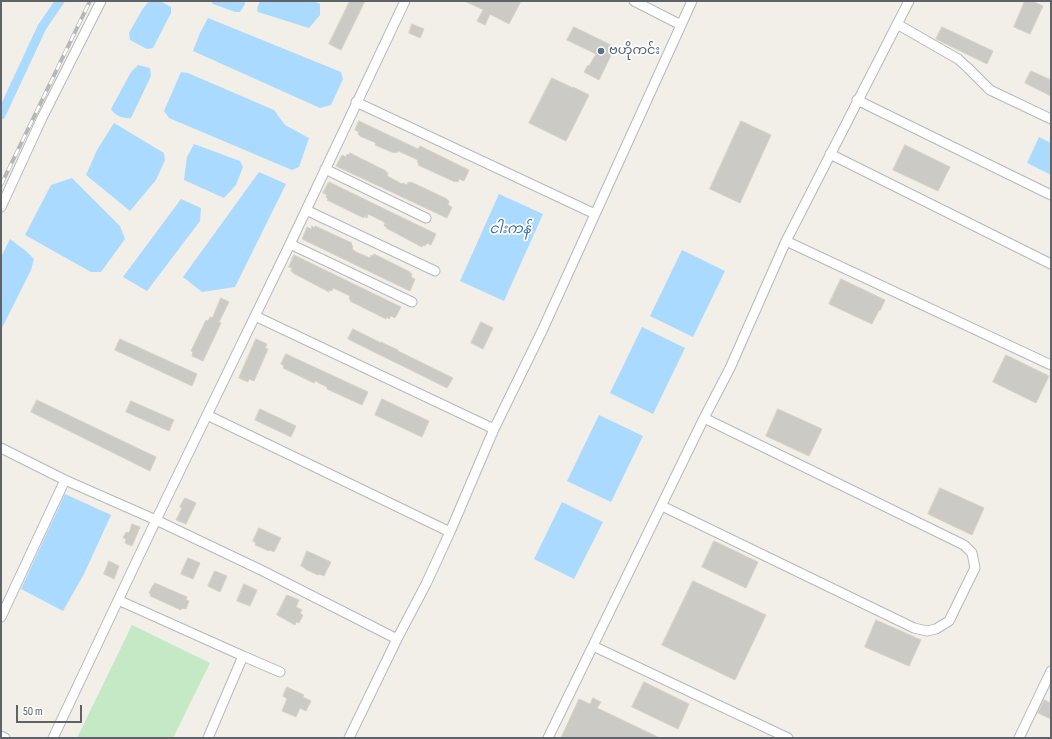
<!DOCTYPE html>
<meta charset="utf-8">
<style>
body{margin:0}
#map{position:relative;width:1052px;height:739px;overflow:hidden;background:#f1efe8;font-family:"Sofia Sans Condensed",sans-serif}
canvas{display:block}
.frame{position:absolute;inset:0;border:2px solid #5f6368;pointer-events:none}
.scale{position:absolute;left:16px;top:705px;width:66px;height:18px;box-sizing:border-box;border:2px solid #5f6368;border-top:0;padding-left:5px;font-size:12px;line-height:14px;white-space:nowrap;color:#5f6368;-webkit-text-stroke:3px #fff;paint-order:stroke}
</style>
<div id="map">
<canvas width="1052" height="739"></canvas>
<div class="frame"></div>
<div class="scale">50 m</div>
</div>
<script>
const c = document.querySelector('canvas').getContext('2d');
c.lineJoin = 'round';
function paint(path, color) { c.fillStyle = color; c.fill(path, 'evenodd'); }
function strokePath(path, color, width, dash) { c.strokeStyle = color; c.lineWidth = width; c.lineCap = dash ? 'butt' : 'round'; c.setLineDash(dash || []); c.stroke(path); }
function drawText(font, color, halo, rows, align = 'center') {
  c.font = font + ' "Sofia Sans Condensed","Noto Sans Myanmar",sans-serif'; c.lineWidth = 3.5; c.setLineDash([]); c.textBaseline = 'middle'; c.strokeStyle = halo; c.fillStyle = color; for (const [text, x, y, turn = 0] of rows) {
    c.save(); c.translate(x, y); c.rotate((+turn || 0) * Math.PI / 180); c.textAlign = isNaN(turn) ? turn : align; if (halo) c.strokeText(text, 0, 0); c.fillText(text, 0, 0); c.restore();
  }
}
const green = new Path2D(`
 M132,625L210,663L173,738H77Z`);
const water = new Path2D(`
 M149,1H160L171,7V13L153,48L147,49L130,40L129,33L142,10Z
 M211,1H245V4L240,12H235L213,4Z
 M260,1H314L320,4V15L309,28L258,12L257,8Z
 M208,18L341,72L343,79L331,105L320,108L193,51L200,33Z
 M138,65L150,68L151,76L131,118C124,119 115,116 111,109L131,72Z
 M181,72L188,73L274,110L285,125L309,138L299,167L292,170L169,118L164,111Z
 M114,123L164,153L165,160L156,180L130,211L86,175L97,150Z
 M1039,137L1051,143V175L1027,163Z
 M194,144L240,161L243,167L236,185L224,198L184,180L187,157Z
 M259,172L286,184L235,287L202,292L183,277Z
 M72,178L120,226L125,239L101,272H91L25,235L51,185Z
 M499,194L543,214L504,301L460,281Z
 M181,199L201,208L200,221L147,291L123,277Z
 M10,239L26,251L34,259L31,270L1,330V257Z
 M682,250L725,271L693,337L650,316Z
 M642,327L685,348L653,414L610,393Z
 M599,415L643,436L611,502L567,481Z
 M65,494L111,515L84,574L63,611L21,589Z
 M562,502L603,522L574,579L534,559Z`);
const canal = new Path2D(`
 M1,115L42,27L60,1`);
const building = new Path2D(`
 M350,1H365L341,50L329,44Z
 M465,1H521L509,24L490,14L485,25L477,21L483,10Z
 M1025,1H1032L1043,6L1030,34L1014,27Z
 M412,24L424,29L420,38L409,33Z
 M574,27L615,47L599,80L584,72L588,65L589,66L596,54L567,40Z
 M942,27L993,51L987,64L936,39Z
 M1031,71L1051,80V96L1025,83Z
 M552,78L573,88V87L589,95L566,141L529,123Z
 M359,121L418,149L420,146L469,170L464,181L459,179L458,182L455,181V182L418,165L419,163L417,162L418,160L398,151L397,153L395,152L394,153L375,145L376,143L360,136L358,134L359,132L355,130Z
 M741,121L771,135L740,203L710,189Z
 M905,145L950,167L938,191L893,170Z
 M350,153L386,171V172L388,173L387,176L402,184L403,183L407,185L408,182L410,183L411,182L447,199V200L449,201L448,205L452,207L447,218L336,166L342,155L346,157L347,154L349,155Z
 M329,182L436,234L431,245L427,243L425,246L423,245L422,247L386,228L387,227L384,226L385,223L382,221L368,214L367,218L364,216V218L327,200L328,199L326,197L327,195L323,193Z
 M312,226L314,228L315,226L352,243L351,244L353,246L352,249L356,252L370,258L371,255L373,256L374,254L410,272V273L412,274L411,277L415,279L410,291L302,239L307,227L311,229Z
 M294,255L401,307L395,318L391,316L389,319L387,317L386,319L350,301L351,300L349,299L350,296L346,294L333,288L332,291L329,290V292L293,273V272L291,271L292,268L289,267Z
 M841,279L885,300L880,311L879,310L872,324L829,304Z
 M221,298L229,302L219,322L221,323L203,361L192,356L193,352L191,351L206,320L208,321L210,317L212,318Z
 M481,322L493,328L483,349L471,343Z
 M353,329L381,343V342L398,350V351L453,378L447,388L419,374L376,353L348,339Z
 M120,339L197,374L192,386L115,350Z
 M256,339L267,344L265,348L268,349L254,381L249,379L248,382L239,378Z
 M286,354L368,392L362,405L327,389V387L315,381L314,383L283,368L284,366L281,364Z
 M1006,355L1049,376L1036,403L993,382Z
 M382,399L429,421L422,437L375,415Z
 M37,400L156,457L150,471L31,412Z
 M131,401L174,420L169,431L126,412Z
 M260,409L296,426L291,437L255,420Z
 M778,409L822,429L809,456L766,436Z
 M940,488L984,508L972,535L928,514Z
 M185,498L196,503L186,524L176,520L182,508L180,507Z
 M132,524L140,527L132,546L125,543L126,539L123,538L126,532L129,533Z
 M259,528L281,538L274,552L270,550L269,551L255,545L256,543L253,541Z
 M714,541L758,562L746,588L702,567Z
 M307,551L331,562L324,576L319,574L318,575L305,569V568L301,566Z
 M188,558L200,563L193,579L181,574Z
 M109,561L119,566L114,579L104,574Z
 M215,571L227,576L220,592L208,586Z
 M693,581L766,615L735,680L662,645Z
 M155,583L187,597L186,600L189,601L186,609L182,608L181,610L150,596L151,594L149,593L153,585H154Z
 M244,584L257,590L250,606L237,601Z
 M287,595L299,600L296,607L302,610L300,614L303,615L299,623L296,622L295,625L277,615Z
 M876,620L921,640L909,666L865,647Z
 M644,682L689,704L678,729L632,707Z
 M287,687L304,695L303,697L311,701L306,711L300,708L296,717L282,711L287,699L283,696Z
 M593,698L601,702L597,708L660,738H561L579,699L590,704Z
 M1044,700L1051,703V719L1038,713Z`);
const minor = new Path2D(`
 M634,1L681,25
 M897,24L958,59L968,68L990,90L1051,119
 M857,100L1051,195
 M356,102L595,214
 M830,154L1051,264
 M325,169L426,218
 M1,207L42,118L101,1
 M306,210L435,271
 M786,241L1051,365
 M290,244L412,302
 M255,316L494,429
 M207,415L450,532
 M1,448L65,480L156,520L263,571L397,639
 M662,506L914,628L927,631L936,629L949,621L975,568L972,553L964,545L704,418
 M118,600L243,656
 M1,617L65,480
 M593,646L788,738
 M1,736L5,738
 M53,738L156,520L290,244L405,1
 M208,738L243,656L280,672
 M349,738L397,639L426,584L450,532L494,429L542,331L692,1
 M548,738L704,418L730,368L786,241L909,1
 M1019,738L1051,671`);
const rail = new Path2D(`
 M1,185L90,1`);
const markers = [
 [601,51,4,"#5c6f8a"]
];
const serviceNames = [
 ["ဗဟိုကင်း",609,51]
];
const waterNames = [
 ["ငါးကန်",510,229]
];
paint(green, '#c5e8c5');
paint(water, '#aadaff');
strokePath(canal, '#aadaff', 9);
paint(building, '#cccac5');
strokePath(building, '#d6d1c6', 1);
strokePath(minor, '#b5b8bc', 11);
strokePath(minor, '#fff', 9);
strokePath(rail, '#b6b7b8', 4);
strokePath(rail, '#fff', 2.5, [8]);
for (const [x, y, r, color] of markers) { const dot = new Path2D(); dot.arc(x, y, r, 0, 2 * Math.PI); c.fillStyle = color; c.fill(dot); strokePath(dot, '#fff', 1.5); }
drawText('13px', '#4e5e75', '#fff', serviceNames, 'left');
drawText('italic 14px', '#4174aa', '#fff', waterNames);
</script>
